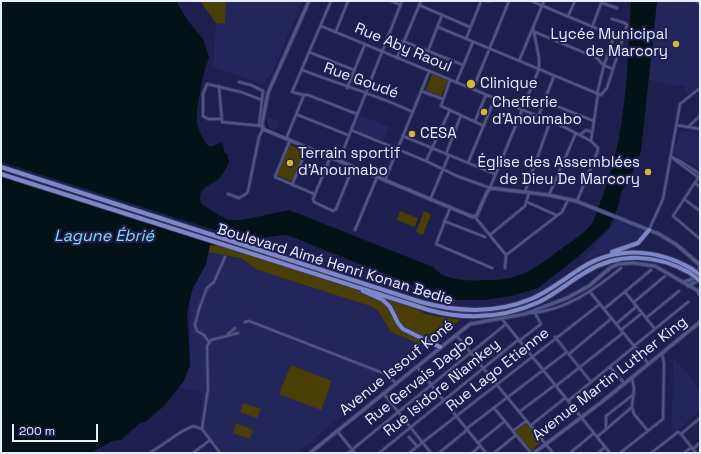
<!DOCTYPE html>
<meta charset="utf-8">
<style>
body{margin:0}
#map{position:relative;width:701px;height:454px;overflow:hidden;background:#1e1f4e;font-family:"Space Grotesk",sans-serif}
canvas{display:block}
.frame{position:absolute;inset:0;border:2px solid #e9ecff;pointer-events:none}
.scale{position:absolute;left:12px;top:424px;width:86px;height:18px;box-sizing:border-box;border:2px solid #e9ecff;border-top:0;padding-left:5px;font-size:12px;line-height:14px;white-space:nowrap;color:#e9ecff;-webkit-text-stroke:3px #1e1f4e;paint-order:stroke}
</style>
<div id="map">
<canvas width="701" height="454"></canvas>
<div class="frame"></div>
<div class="scale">200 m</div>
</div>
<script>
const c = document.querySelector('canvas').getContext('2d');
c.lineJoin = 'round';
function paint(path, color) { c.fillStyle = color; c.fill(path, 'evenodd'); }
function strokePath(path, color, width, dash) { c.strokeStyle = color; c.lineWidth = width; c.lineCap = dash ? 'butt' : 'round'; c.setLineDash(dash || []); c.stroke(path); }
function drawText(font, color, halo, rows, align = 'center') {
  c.font = font + ' "Space Grotesk",sans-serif'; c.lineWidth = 4; c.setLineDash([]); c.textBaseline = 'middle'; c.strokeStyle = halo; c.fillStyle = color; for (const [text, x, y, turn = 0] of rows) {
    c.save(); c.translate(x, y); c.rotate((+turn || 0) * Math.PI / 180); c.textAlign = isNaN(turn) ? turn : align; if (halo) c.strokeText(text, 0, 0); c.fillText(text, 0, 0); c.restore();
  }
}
const built = new Path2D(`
 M200,1H302L273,72L269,78H265V85L213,67L216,23Z
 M657,1H694L700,9V85L689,94L685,90V87L649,80Z
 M359,115L389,127L383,142L353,129Z
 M266,116L280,121L275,132L265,129L264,125Z
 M682,130L700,134V169L676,155L673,150Z
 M617,220L647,231L637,242L626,247L596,255L582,262Z
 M207,252L240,258L258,270L373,307L379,312L391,332L427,347L401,368L386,370L380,375L381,381L378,386L297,453H224L199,424L203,393L180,387L190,365V303L192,290L206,264Z
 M673,357L700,389V411L672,435Z`);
const green = new Path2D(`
 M200,1H226L225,24L216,23Z
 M432,74L448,80L441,96L426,90Z
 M289,144L304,151L292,181L276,175Z
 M400,211L418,218L415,227L397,220Z
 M424,211L431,214L423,235L416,232Z
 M210,245L221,246L419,310L425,314L460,320L427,347L391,332L379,312L373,307L258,270L240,258L207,252Z
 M291,365L332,381L321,410L279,394Z
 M243,403L261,409L257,418L240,412Z
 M236,423L253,430L250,439L233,433Z
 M526,423L541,442L531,451L515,432Z`);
const water = new Path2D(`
 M1,1H176L188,21L203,39L209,57L203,76L197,109V123L201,135L206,144L209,146H213L222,142L225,153H227L229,162C226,168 222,177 216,181C205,188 198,188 201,204L227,220H242L289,210L433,267C447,284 476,280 496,280C519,279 536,268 553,255C561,248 586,233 591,225C596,218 598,208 601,200C627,136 627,69 631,1H657L641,151L630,179L621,192L619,204L609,228L579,256L538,288L512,296L483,300H458L440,296L287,235C261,235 236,248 210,245L206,264L192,290L187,314L190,365L184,381L164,406L144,423L141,422L121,440L112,441L91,453H1Z`);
const pier = new Path2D(`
 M1,162L252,242L224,247L1,176Z`);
const stream = new Path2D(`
 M268,98L273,88
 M265,118L267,107
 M265,120L268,128L272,130
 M274,131L286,136`);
const minor = new Path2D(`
 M391,1L401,5
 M487,1H490
 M531,1L622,39
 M697,1L700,4
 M602,3L617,8
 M419,5L470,27
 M568,16L575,1
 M321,26L564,127L591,141L598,148L597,153L577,201
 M438,27L601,95L607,88L627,25L625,23L612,19
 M592,27L602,1
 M336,31L348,1
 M535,32L597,58L603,65L613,69
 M466,39L481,1
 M403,41L463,65
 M428,51L442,15
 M309,52L354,70
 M397,58L421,1
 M519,61L544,1
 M302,70C339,84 377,95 413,112
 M450,80L441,106L484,126
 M239,82L251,85L263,91L259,126
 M456,83L473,42
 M219,86L222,122L262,126
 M347,88L365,44
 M473,89L509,1
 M421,91L443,99
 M597,94L604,65L614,36
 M304,95H308L357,114
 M544,101L594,121
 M298,115L348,135
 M538,117L554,76
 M221,119H208L203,116V94L207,84L241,92L262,100
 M475,121L486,95
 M676,125L700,129
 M688,127L700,116
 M351,130L426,161L450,110
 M580,135L586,130L592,132
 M403,136L495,174
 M286,139L304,95L292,92L331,1
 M290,140L275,177L314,194
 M591,141L598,94
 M446,154L461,115
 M330,158L313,199L314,202L333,211L336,209L353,167
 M339,161L402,1
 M426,161L457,176L490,188L539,69V58L533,27
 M468,163L495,98
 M700,175L673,216L700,239
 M698,177L671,157L680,161L700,174
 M385,180L429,72
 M695,183L700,187
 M292,185L307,148
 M525,192L550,122
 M228,194L239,198L246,194L248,191L259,137L263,129
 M549,195L576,133
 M684,199L700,211
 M430,200L449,155
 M527,202L556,215
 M450,208L436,244L492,268
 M475,217L506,255L505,268
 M444,221L485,237
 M355,230L377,177
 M649,230L663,199L680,104L700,88
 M490,235L525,206L529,193
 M506,255L562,212L568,200
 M697,291L700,296
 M590,292L648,363
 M625,292L655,329
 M634,302L665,276
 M604,309L651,270
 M530,313C565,311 594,290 621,268
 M646,318L679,291
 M502,319L610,453
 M245,322L249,321L383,373L396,383
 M616,324L637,306
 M621,330L642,313
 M228,334L235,328
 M456,335L553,453
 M555,337L591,382
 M519,341L541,324L535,313
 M209,342L204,335L197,331L195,325L199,309L207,288L214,282L225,257
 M634,346L688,302
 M569,354L612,318
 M417,367L486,453
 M610,367L624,383
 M556,386L623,333
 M383,393L431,453
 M568,401L635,346
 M632,407L634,414L648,431
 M494,408L531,453
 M519,412L555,385
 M530,426L565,398
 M202,429L208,389L207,346L211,340L238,333
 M466,429L567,352
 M606,429V416L634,394
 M337,431L355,453
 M513,431L526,421
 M681,434L696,453
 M409,437L417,446
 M597,437L632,407L634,388L632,378
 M478,443L505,421
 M693,449L700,443
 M150,453L181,432L193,426L202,429L220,453
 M193,453L210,440
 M348,453L506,324
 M379,453L518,340
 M409,453L600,304
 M439,453L467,430
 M472,453L480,446
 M494,453L516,435
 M570,453L594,433
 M598,453L605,447
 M620,453L663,419L664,363L662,354
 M651,453L678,432L681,434L700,418
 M684,453L692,447`);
const tertiary = new Path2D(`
 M309,1L268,93L262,124L263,129L473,217L477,215L487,192L490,188L549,195L576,201L659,234L677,245L700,265
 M683,282C693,280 698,277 700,267
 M688,286L699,280
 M310,453L470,324L525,314L567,298L589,286L610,268L618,264L633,263L655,266L700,292
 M534,453L603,401L700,322`);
const motorway = new Path2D(`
 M1,167L421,302C457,312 495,314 531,299C550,291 565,278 583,267C617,246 658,249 692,269
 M1,174L429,310C466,320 504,318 539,302C556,294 570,281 586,272C619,252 657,254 690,273
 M612,252L638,243L649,230
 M363,291L383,300L390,307L398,323L403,329L440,347`);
const motorwayBridge = new Path2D(`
 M692,269L700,275
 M690,273L700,281`);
const markers = [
 [676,44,4,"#d0b736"],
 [471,84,5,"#d0b736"],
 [484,112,4,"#d0b736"],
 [412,134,4,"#d0b736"],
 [290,163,4,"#d0b736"],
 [648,172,4,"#d0b736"]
];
const poiNames = [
 ["Lycée Municipal",668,35,"right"],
 ["de Marcory",668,52,"right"],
 ["Clinique",480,84],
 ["Chefferie",492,103],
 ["d'Anoumabo",492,120],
 ["CESA",420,134],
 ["Terrain sportif",298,154],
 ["d'Anoumabo",298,171],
 ["Église des Assemblées",640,163,"right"],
 ["de Dieu De Marcory",640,180,"right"]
];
const streetNames = [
 ["Rue Aby Raoul",403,48,23],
 ["Rue Goudé",361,81,20],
 ["Boulevard Aimé Henri Konan Bedie",335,265,17],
 ["Avenue Issouf Koné",397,368,-39],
 ["Rue Lago Etienne",498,370,-38],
 ["Avenue Martin Luther King",610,379,-38],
 ["Rue Gervais Dagbo",420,380,-39],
 ["Rue Isidore Niamkey",442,388,-39]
];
const waterNames = [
 ["Lagune Ébrié",104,237]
];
paint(built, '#24255b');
paint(green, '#493e03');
paint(water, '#031216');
paint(pier, '#1e1f4e');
strokePath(stream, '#031216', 1);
strokePath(minor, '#3b385f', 4);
strokePath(tertiary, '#3b385f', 5);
strokePath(motorway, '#3b385f', 6);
strokePath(minor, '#50568a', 2);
strokePath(tertiary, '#50568a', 3);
strokePath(motorway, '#7f87cb', 4);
strokePath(motorwayBridge, '#3b385f', 6, []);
strokePath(motorwayBridge, '#7f87cb', 4);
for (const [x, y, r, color] of markers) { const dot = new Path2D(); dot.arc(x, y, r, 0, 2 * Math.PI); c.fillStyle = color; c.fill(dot); strokePath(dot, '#1e1f4e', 1.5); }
drawText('15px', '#e9ecff', '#1e1f4e', poiNames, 'left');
drawText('15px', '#e9ecff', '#1e1f4e', streetNames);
drawText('italic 16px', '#84dcf4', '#1e1f4e', waterNames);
</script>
